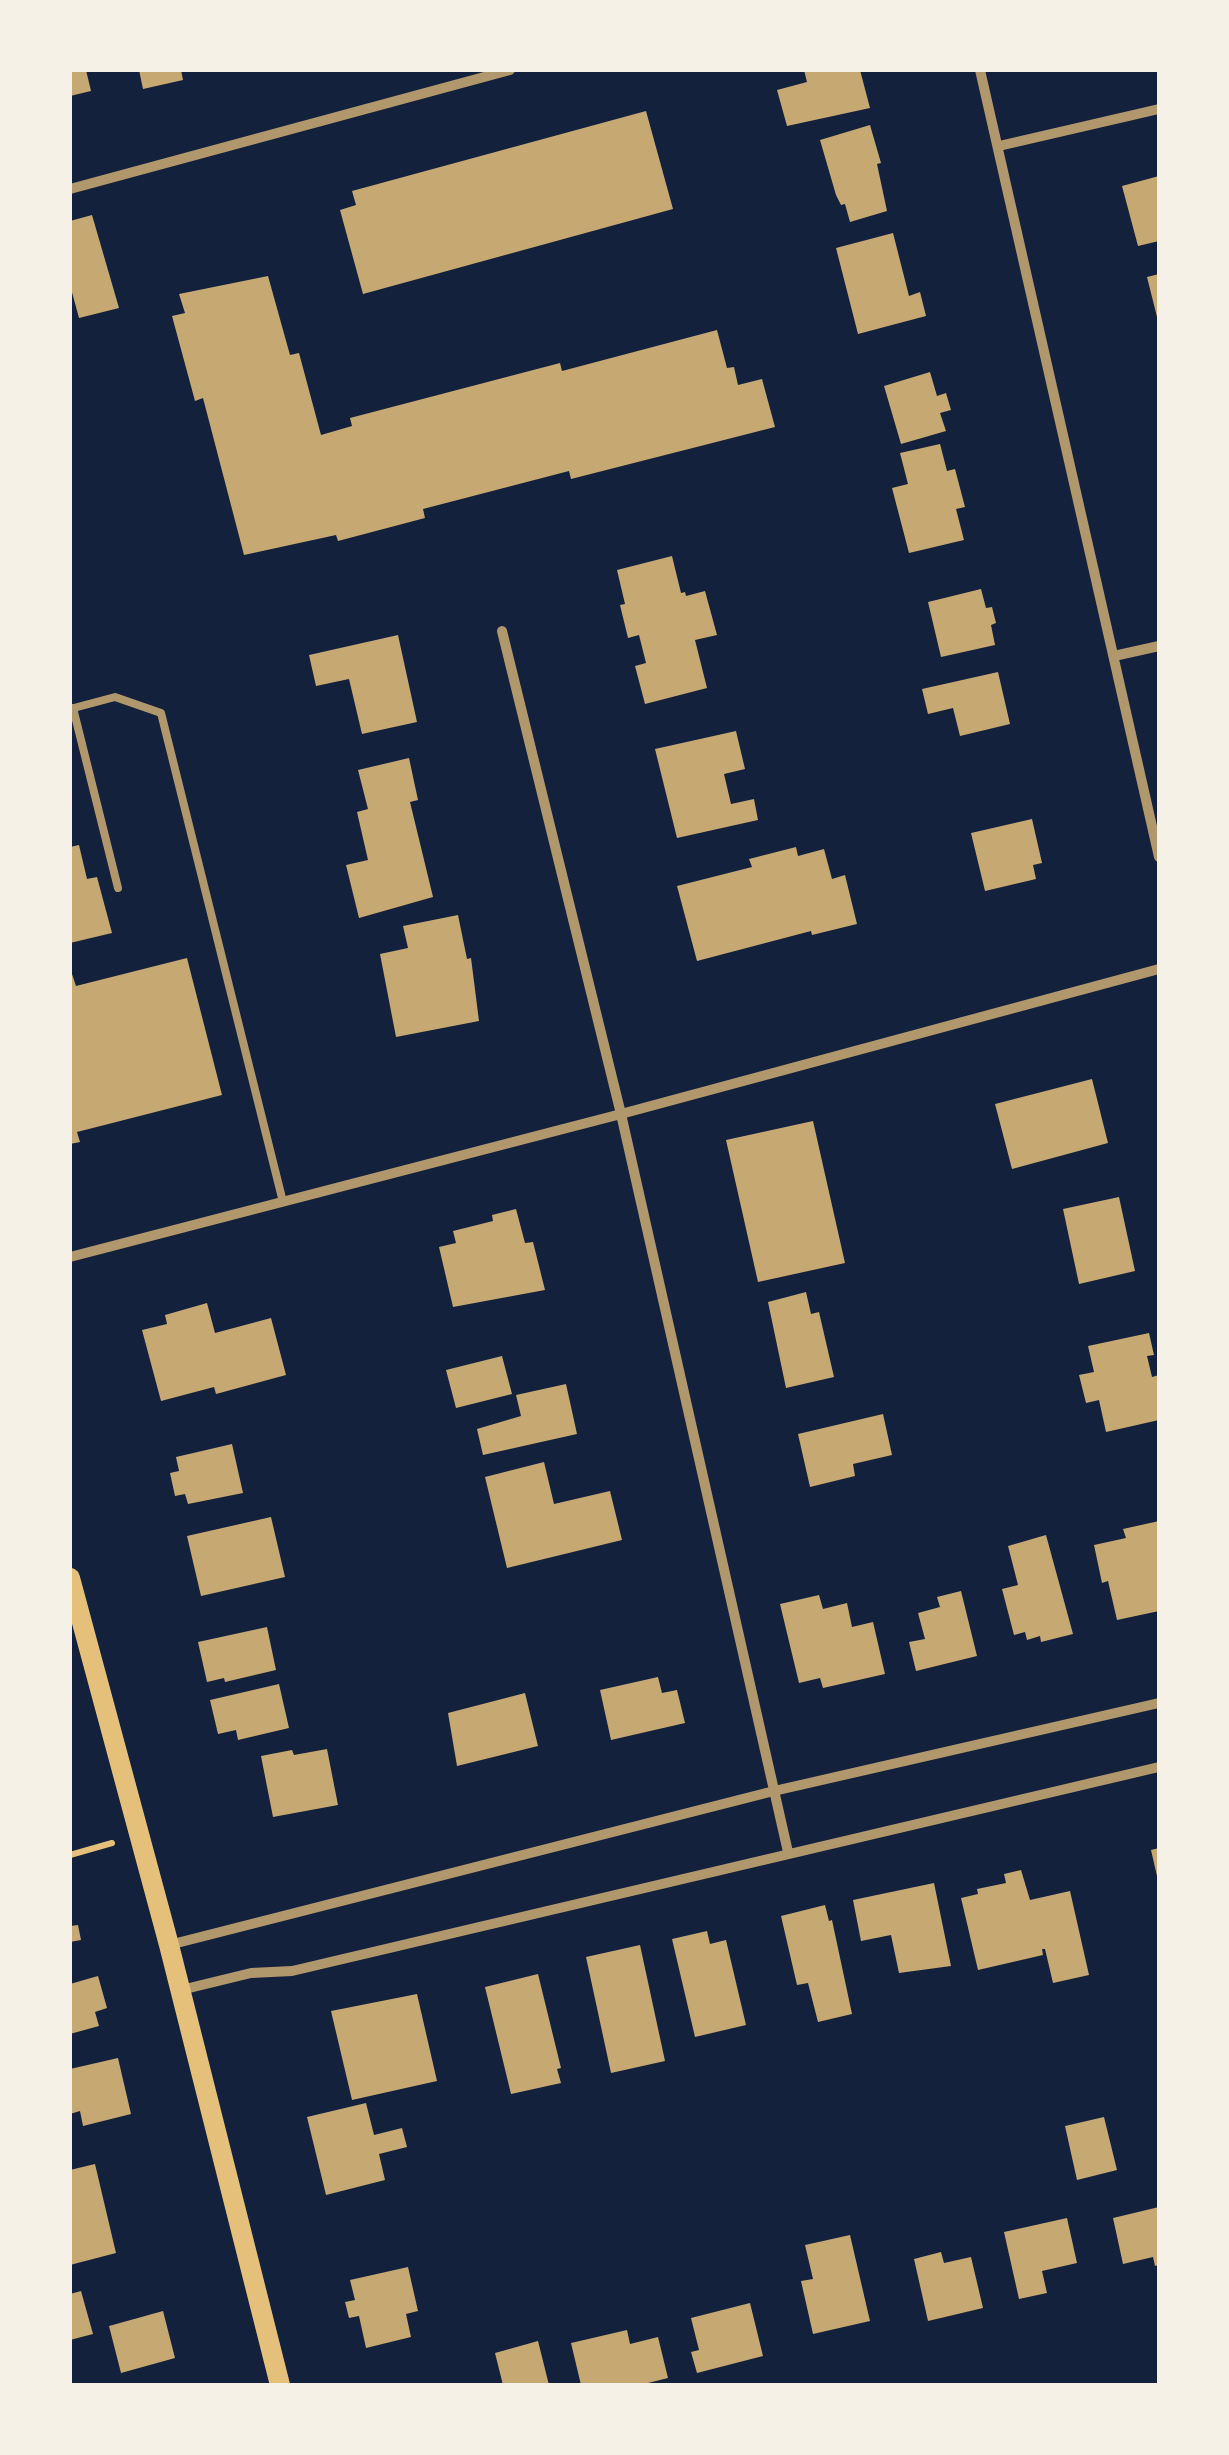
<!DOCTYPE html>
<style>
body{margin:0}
#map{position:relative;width:1229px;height:2455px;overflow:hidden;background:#14213d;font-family:Spectral,serif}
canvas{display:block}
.frame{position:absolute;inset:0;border:72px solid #f6f1e7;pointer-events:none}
</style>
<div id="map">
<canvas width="1229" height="2455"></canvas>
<div class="frame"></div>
</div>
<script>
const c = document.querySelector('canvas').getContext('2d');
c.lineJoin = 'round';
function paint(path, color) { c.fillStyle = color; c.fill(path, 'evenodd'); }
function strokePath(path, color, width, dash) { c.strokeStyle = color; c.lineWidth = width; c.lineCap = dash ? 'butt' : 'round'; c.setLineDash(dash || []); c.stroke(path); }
const building = new Path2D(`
 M70,70H86L91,91L70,96Z
 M139,70H181L183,80L143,89Z
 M804,70H860L870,108L787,126L777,90L807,82Z
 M646,111L673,209L363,294L340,210L356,205L352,191Z
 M870,125L881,163L877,164L887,211L850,222L845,204L841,205L836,195L820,140Z
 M1159,176V241L1138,246L1122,186Z
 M92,215L119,308L79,318L70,285V221Z
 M893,233L909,296L920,292L926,316L858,334L836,248Z
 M1159,274V321H1158L1147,277Z
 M268,276L290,355L299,353L321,435L352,426L350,418L560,363L562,371L717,330L727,368L734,367L738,385L762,379L775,427L571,479L569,471L423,509L425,518L338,541L336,535L244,555L203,398L195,401L172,316L185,313L179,294Z
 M930,372L937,396L946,393L951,410L940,413L946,431L901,444L884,386Z
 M940,444L947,471L955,469L965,507L956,509L964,540L909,553L892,488L908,484L900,453Z
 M672,556L681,593L685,592L686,596L705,591L717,635L695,640L707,688L645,704L635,666L646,663L639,635L628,638L620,605L625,604L617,570Z
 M981,589L986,608L992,607L996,623L991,625L995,645L941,657L928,602Z
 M398,635L417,722L362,734L349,679L316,686L309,655Z
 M998,672L1010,724L960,736L953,708L928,714L922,689Z
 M736,731L745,769L724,774L731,804L754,799L758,820L677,838L655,749Z
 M409,758L418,800L410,802L433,897L359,918L346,865L368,860L357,812L368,809L358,770Z
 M1032,819L1042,863L1033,865L1036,879L985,891L971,833Z
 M79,845L87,879L97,877L112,933L70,943V847Z
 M796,847L798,856L824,849L832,879L845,875L857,924L812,935L811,931L697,961L677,886L752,867L749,859Z
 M458,915L467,959L471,958L479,1021L396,1037L380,954L408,948L403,926Z
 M187,958L222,1095L77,1132L80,1142L70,1144V968L76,986Z
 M1092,1079L1108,1143L1012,1169L995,1104Z
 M813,1121L845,1263L758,1282L726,1140Z
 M1119,1197L1135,1271L1079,1284L1063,1209Z
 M516,1209L525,1243L533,1242L545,1290L453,1307L439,1247L456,1243L453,1231L493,1221L492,1215Z
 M806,1292L811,1314L819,1312L834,1377L786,1388L768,1302Z
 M207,1303L215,1333L271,1318L286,1375L216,1394L214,1387L161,1401L142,1330L167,1324L165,1315Z
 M1149,1333L1154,1355L1147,1356L1152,1377L1159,1375V1420L1106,1432L1099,1400L1086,1403L1079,1375L1094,1372L1088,1346Z
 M502,1356L512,1394L456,1408L446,1370Z
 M566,1384L577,1434L483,1455L477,1429L521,1416L516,1395Z
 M883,1414L892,1455L853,1464L855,1476L810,1487L798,1434Z
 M232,1444L243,1493L188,1504L185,1494L175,1496L170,1473L179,1471L176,1457Z
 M544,1462L554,1504L610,1491L622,1540L507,1568L485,1477Z
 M271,1517L285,1577L201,1596L187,1536Z
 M1159,1521V1611L1117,1620L1108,1581L1102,1583L1094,1545L1126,1538L1123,1529Z
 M1046,1535L1073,1634L1041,1642L1040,1636L1027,1640L1025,1632L1014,1635L1002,1589L1018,1585L1008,1546Z
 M961,1591L977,1656L916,1671L909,1642L925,1639L918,1613L940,1607L937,1597Z
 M819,1595L823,1609L847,1603L852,1627L873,1622L885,1674L823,1688L820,1678L799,1683L780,1604Z
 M267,1627L276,1670L225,1682L224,1678L207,1682L198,1642Z
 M658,1677L662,1693L677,1690L685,1723L611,1740L600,1690Z
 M279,1684L289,1728L238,1740L236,1730L218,1734L210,1700Z
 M525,1693L538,1746L457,1766L448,1713Z
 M327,1749L338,1805L273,1817L261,1756L292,1750L294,1755Z
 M1159,1848V1876H1157L1151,1850Z
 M1021,1870L1030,1900L1070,1891L1089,1975L1053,1983L1045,1949H1042L1043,1955L978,1970L961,1898L978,1894L977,1889L1006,1883L1004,1874Z
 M934,1883L951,1966L899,1973L891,1935L861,1941L853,1900Z
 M825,1905L829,1921L832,1920L852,2014L818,2022L808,1983L797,1985L781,1916Z
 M78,1925L81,1940L70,1942V1926Z
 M707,1931L710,1944L726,1940L746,2025L695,2037L672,1939Z
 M640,1945L665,2061L611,2073L586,1957Z
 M538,1974L561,2068L557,2069L561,2083L511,2094L485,1987Z
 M98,1976L107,2008L95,2012L99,2026L70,2034V1984Z
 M417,1994L437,2081L352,2100L331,2011Z
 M118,2058L131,2114L83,2126L80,2111L70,2114V2069Z
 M366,2103L374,2135L402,2128L407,2147L379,2154L385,2180L326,2195L307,2117Z
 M1104,2117L1117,2170L1077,2180L1065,2126Z
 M95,2164L116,2253L70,2265V2170Z
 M1159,2207V2265L1155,2266L1153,2257L1123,2264L1113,2218Z
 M1067,2218L1077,2263L1042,2271L1047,2293L1019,2299L1004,2232Z
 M850,2235L870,2321L813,2334L801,2281L813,2279L805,2245Z
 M941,2252L944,2263L971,2257L983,2308L928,2321L914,2259Z
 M408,2267L418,2311L406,2314L411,2337L366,2348L359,2316L349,2318L345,2302L355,2300L350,2280Z
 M81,2291L93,2334L70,2340V2294Z
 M750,2303L763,2356L697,2373L691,2352L699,2350L691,2318Z
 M163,2311L175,2358L121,2373L109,2326Z
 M627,2330L630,2344L658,2337L668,2378L640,2385H581L571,2343Z
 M538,2341L549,2385H503L495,2353Z`);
const path = new Path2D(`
 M70,1855L112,1843`);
const service = new Path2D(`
 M73,708L118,888
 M70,709L115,697L161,713L283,1202`);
const minor = new Path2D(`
 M980,70L1159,857
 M999,146L1159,109
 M70,189L510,70
 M502,631L621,1114L788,1852
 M1114,656L1159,646
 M70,1257L621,1114L1159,969
 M169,1945L774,1791L1159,1703
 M181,1990L251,1973L292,1971L1159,1767`);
const secondary = new Path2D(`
 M70,1578L169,1945L280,2385`);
paint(building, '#c6a872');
strokePath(path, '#e5c07b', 6);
strokePath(service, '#b1986c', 8);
strokePath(minor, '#b1986c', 10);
strokePath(secondary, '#e5c07b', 20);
</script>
